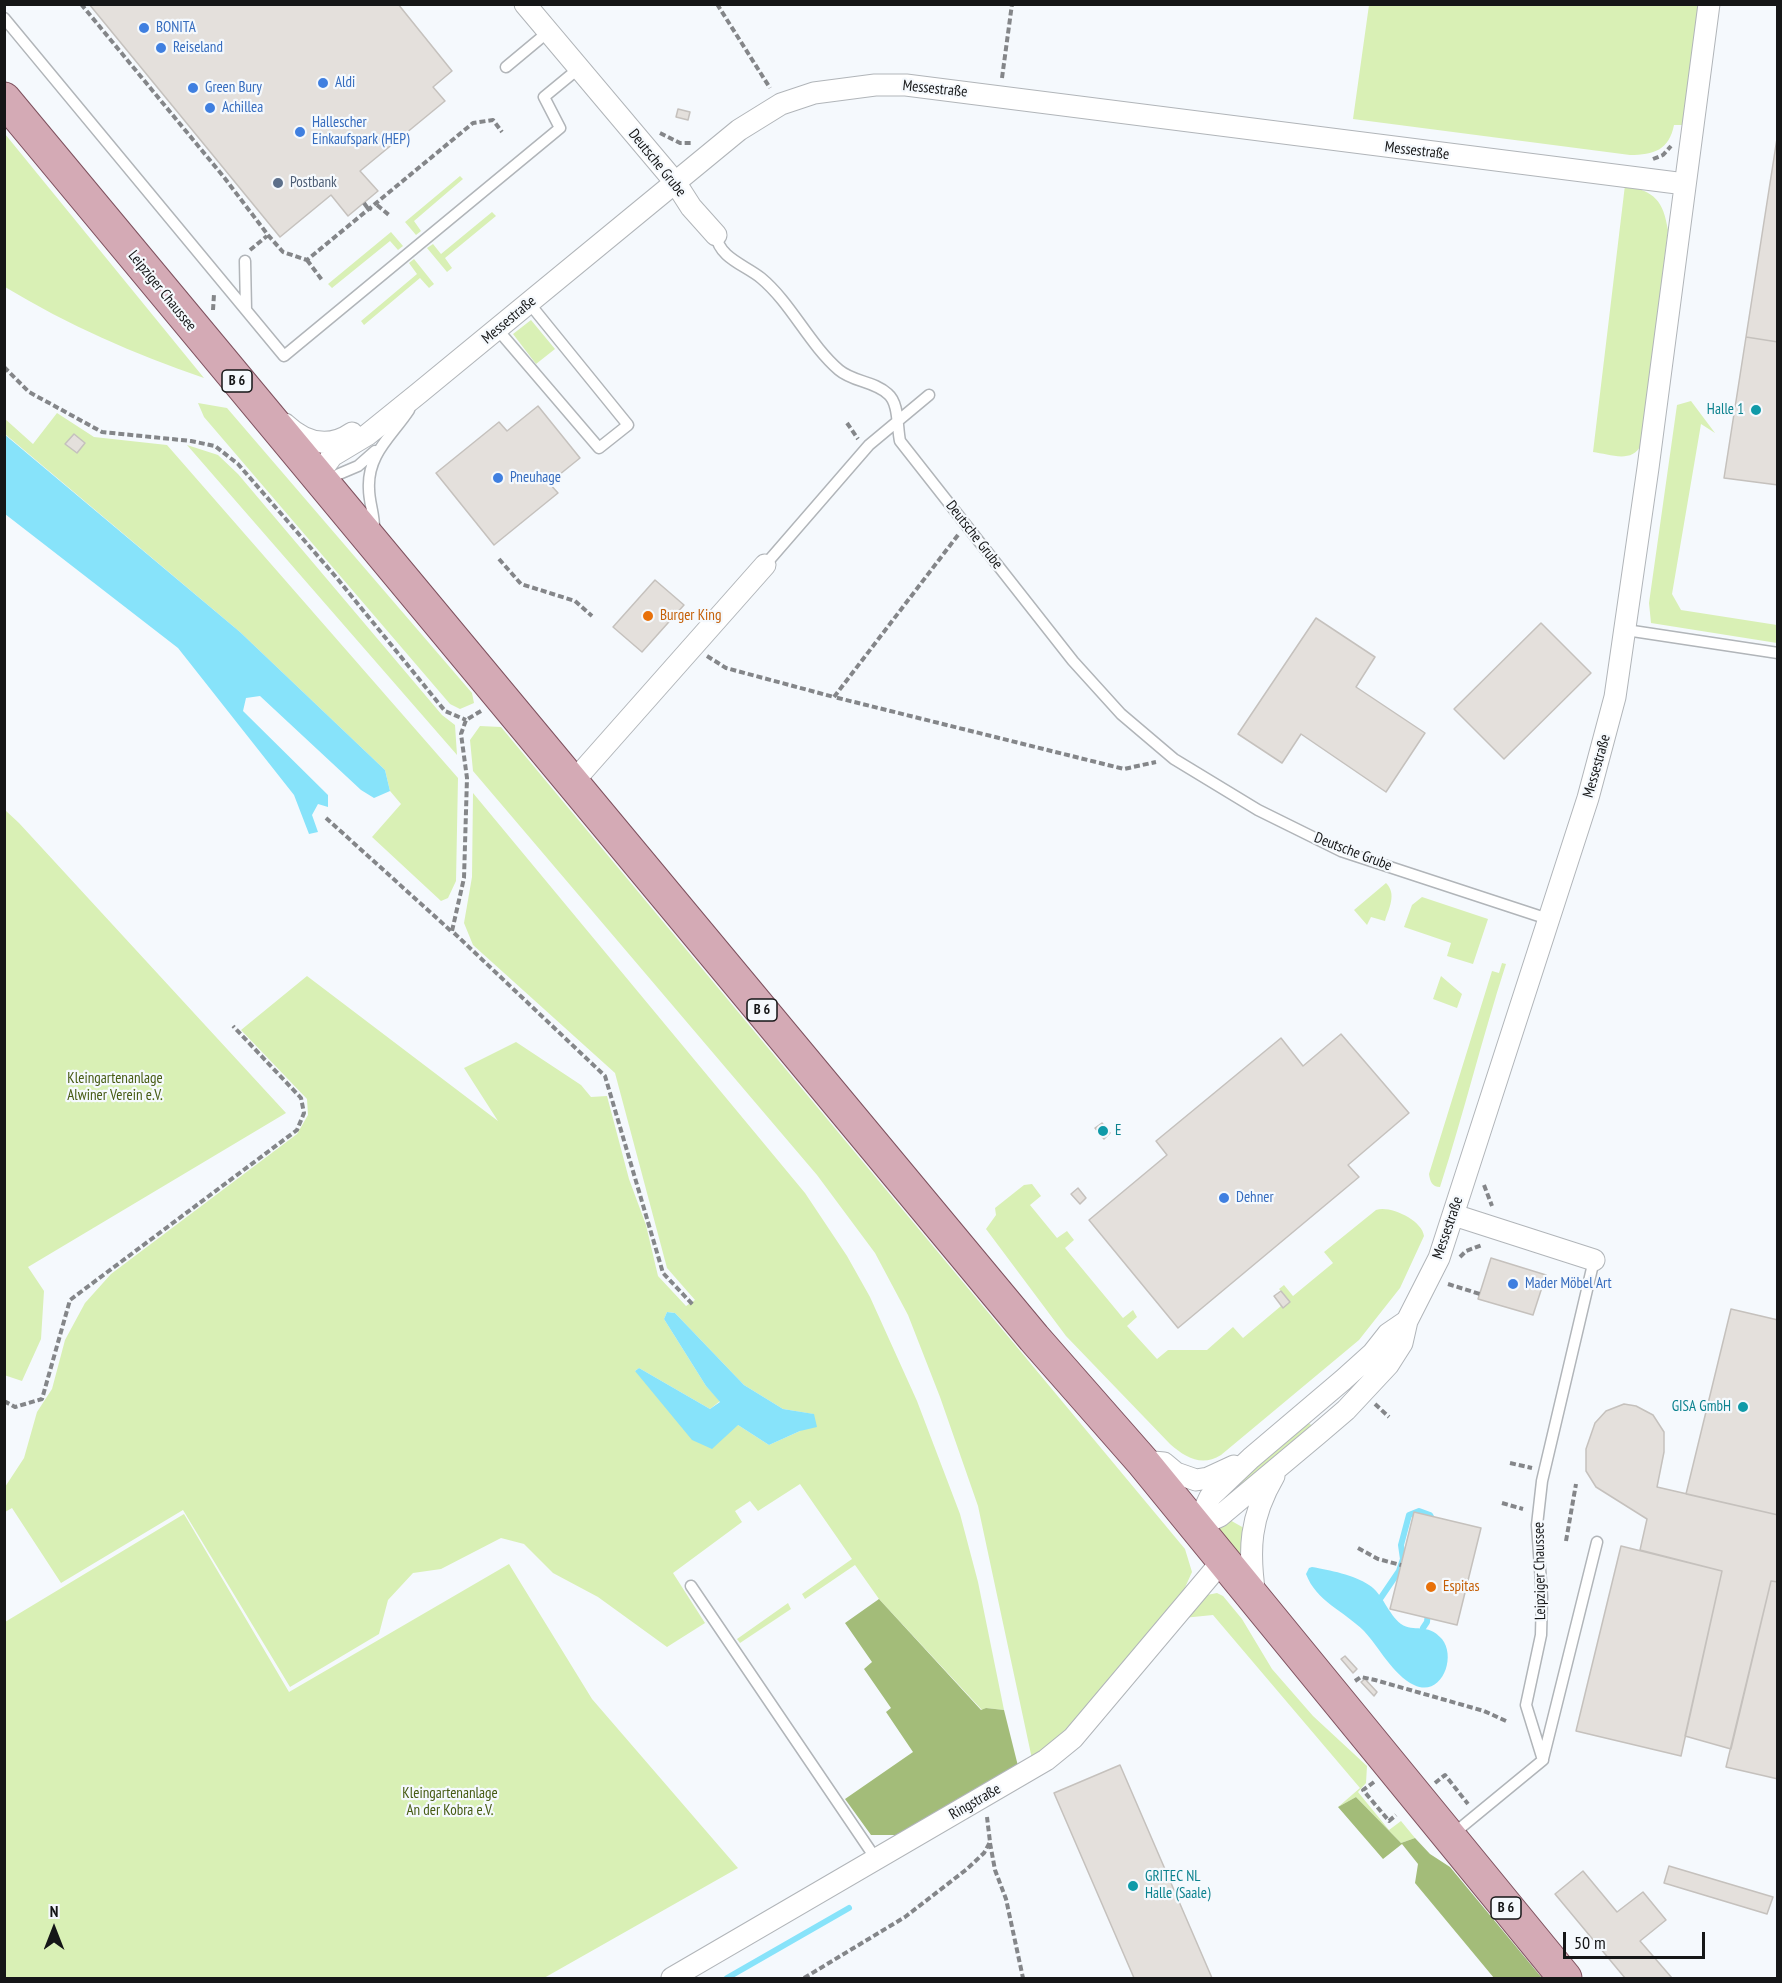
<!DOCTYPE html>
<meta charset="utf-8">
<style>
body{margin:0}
#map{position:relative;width:1782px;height:1983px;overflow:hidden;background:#f5f9fd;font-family:"PT Sans Narrow",sans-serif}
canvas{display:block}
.frame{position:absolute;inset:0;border:6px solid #151617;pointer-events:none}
.north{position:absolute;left:24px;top:1899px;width:60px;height:60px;-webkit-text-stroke:4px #f5f9fd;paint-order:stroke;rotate:0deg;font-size:16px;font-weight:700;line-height:24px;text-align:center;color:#151617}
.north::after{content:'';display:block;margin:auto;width:21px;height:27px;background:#151617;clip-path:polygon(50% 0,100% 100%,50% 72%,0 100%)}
.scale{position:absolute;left:1563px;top:1932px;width:142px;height:27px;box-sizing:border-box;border:3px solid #151617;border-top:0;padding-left:8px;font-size:18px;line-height:21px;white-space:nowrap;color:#151617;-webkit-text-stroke:4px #f5f9fd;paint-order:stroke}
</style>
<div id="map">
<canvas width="1782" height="1983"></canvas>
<div class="frame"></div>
<div class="north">N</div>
<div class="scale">50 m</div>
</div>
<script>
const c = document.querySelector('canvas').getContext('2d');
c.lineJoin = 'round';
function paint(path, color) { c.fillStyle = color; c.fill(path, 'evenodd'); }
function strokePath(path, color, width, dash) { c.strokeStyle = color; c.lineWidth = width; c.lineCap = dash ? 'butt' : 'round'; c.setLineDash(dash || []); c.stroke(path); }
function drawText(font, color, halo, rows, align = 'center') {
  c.font = font + ' "PT Sans Narrow",sans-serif'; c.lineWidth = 4.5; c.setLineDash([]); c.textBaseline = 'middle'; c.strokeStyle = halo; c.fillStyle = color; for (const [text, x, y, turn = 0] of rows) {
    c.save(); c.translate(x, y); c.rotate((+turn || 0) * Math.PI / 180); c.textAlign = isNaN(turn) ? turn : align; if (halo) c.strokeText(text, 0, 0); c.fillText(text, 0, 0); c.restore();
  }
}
const green = new Path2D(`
 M1369,5H1698L1683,125H1674C1669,150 1654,155 1630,155L1353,119Z
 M5,134L204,378C134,354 68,325 5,287Z
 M460,176L463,179L414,221L421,231L416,235L405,222Z
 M1625,185C1655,192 1663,200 1668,230L1641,445C1632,464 1609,454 1593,452Z
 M492,212L496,216L445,258L452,268L447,272L427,248L433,244L441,254Z
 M391,232L403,246L398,250L390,241L332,288L328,284Z
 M414,259L434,284L429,288L420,278L364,325L361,321L417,274L409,263Z
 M531,320L555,349L536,364L513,334Z
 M1691,401L1715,433L1701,424L1672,594L1681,610L1777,625V643L1651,623L1649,603L1677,405Z
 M198,403L227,408L472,693L474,703L460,709L450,704L204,417Z
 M57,413L94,437L167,445L458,778L456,881L448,898L441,901L372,837L401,804L390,791L385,770L240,632L5,434L4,418L33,444Z
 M187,445L218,455L238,474L442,715L455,725L457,755Z
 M480,726L501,727L1185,1549L1192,1572L1183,1592L1058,1740L1032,1759L978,1506L940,1397L908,1315L875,1253L817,1175L473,771L470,740Z
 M473,793L805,1193L847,1256L870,1297L917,1401L960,1514L978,1582L1004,1710L986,1708L982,1710L879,1599L855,1565L805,1599L802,1594L852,1559L800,1484L758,1511L750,1501L735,1511L742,1522L673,1573L705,1623L667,1647L598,1597L553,1573L524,1544L501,1538L441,1569L413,1573L388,1600L379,1634L290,1687L183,1510L61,1583L12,1508L5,1512V1487L24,1458L37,1412L52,1389L65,1340L85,1303L111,1274L297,1134L308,1115L307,1099L241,1030L307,976L498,1121L464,1068L516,1042L581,1085L591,1097L607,1096L629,1179L646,1225L658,1276L686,1306L695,1300L667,1268L615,1073L473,945L464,923L472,877ZM667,1312L675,1313L744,1385L783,1409L813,1414L800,1431L769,1445L738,1425L635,1371L639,1368L710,1409L720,1401L706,1386L664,1319Z
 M5,810L19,823L286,1113L28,1267L44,1291L41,1339L22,1381L4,1375Z
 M1386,883C1397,894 1389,908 1385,921L1371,917L1367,925L1354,910Z
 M1422,897L1488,919L1473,964L1447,956L1451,943L1404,927L1412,905Z
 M1502,963L1506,964C1482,1038 1464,1113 1440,1187C1432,1187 1430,1181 1429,1174L1492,971L1499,973Z
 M1441,976L1462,994L1457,1008L1433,999Z
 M1032,1184L1041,1196L1030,1205L1057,1238L1067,1231L1074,1240L1065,1248L1123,1318L1133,1310L1137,1317L1127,1326L1157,1359L1168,1350H1207L1233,1327L1243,1338L1281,1306L1283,1308L1290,1302L1279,1289L1284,1285L1293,1296L1333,1263L1324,1252L1376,1210C1390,1205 1422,1220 1424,1236L1400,1288L1359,1340L1221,1455C1202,1467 1186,1458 1170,1444L1066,1336L986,1229L996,1215L995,1208L1024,1185Z
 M1308,1422L1313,1427L1230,1497L1226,1491Z
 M184,1514L289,1692L509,1564L592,1699L738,1868L544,1978H5V1622Z
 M1228,1519L1244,1528L1241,1559L1217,1529Z
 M1217,1593L1223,1596L1242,1619L1272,1669L1313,1716L1367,1766L1366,1783L1358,1792L1389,1830L1401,1821L1415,1838L1401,1843L1356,1797L1338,1807L1360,1788L1213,1615L1183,1618L1207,1595Z
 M788,1603L791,1609L740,1643L737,1639Z`);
const forest = new Path2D(`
 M879,1599L981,1710L986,1708L1004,1710L1018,1766L901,1835H871L845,1799L913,1752L886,1712L891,1708L864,1669L872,1662L845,1623Z
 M1356,1797L1401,1843L1415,1838L1430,1854L1450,1867L1542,1978H1494L1415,1883L1418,1864L1402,1844L1383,1859L1338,1807Z`);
const water = new Path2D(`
 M4,434L240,632L385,770L390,791L374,798L361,790L260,696L246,698L243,711L328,795V807L318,804L312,815L318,832L309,834L294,795L178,648L5,514Z
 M667,1312L675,1313L744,1385L783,1409L814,1414L817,1427L800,1431L769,1445L738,1425L712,1449L692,1440L635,1371L639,1368L710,1409L720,1402L706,1386L664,1319Z
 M1312,1567C1329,1570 1355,1575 1369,1585C1383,1594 1388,1614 1401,1624C1414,1633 1427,1622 1442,1639C1457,1658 1441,1698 1414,1685C1393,1675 1379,1647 1364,1631C1344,1611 1316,1601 1306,1574L1309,1568Z`);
const stream = new Path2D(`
 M1380,1599L1399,1571L1403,1559L1401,1545L1409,1515L1419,1511L1430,1515L1434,1522
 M1423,1628L1427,1622L1428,1612
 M727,1978L849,1908`);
const building = new Path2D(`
 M89,4H398L452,71L433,87L445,101L360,171L378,191L348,216L331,195L280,237Z
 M678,109L690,112L688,120L676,117Z
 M1778,132V342L1746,337Z
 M1746,337L1778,342V485L1724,478Z
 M538,406L580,458L549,483L558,493L494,545L436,473L499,422L507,431Z
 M74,434L85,443L77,453L65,444Z
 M655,580L684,605L642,652L613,627Z
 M1316,618L1375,657L1356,687L1425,733L1386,792L1301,734L1282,763L1238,734Z
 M1541,623L1591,673L1504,759L1454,709Z
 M1341,1034L1409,1113L1348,1165L1359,1177L1178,1328L1089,1220L1167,1155L1156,1141L1281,1038L1303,1066Z
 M1102,1123L1110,1133L1104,1139L1095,1128Z
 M1078,1188L1086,1198L1080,1204L1071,1194Z
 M1491,1258L1546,1275L1533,1315L1478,1299Z
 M1281,1291L1290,1302L1283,1308L1274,1296Z
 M1731,1309L1778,1320V1515L1686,1494Z
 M1624,1404L1636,1406L1653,1415L1664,1432V1452L1657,1487L1778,1515V1582L1771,1581L1731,1749L1685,1736L1722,1571L1640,1550L1647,1519L1596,1487L1586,1471V1449L1595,1423L1606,1411Z
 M1414,1512L1481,1528L1457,1625L1390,1609Z
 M1621,1546L1722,1571L1681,1756L1576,1731Z
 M1771,1581L1778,1582V1779L1726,1767Z
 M1345,1656L1357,1669L1353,1673L1341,1659Z
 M1365,1679L1377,1692L1374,1696L1361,1682Z
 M1120,1765L1212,1978H1134L1054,1793Z
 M1669,1866L1773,1897L1767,1914L1664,1883Z
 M1583,1871L1617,1912L1643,1892L1666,1920L1640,1941L1672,1978H1625L1555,1894Z`);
const path = new Path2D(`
 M81,4L223,176L268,235L283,252L307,260L473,123L493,120L502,132
 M717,4L770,88
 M1002,78L1012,4
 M660,133L680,143H692
 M1653,159L1663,155L1671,146
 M364,203L369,210L371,208
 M377,205L389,215
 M250,250L267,236
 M307,260L322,280
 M213,310L214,294
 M4,367L29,392L102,432L191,441L215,446L238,464L336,577L445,711L466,720
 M847,423L858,439
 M958,535L834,697L1124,769L1156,762
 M499,559L521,584L575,601L592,616
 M707,656L726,668L834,697
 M481,711L466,720L461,734L467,778L464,878L452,931L605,1076L663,1273L694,1306
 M326,818L451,931
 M1484,1185L1492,1206
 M1460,1257L1466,1251L1482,1245
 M1448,1284L1480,1294
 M4,1401L15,1407L42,1399L70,1300L297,1130L304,1113L301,1098L233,1026
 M1375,1404L1389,1417
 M1510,1463L1532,1468
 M1502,1503L1523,1509
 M1566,1541L1576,1484
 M1358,1548L1378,1559L1401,1565
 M1355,1681L1361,1677L1375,1680L1484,1711L1506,1721
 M1374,1782L1363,1790L1389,1821L1396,1815
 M1435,1783L1445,1775L1468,1804
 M990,1843L995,1870L1006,1899L1023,1978
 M804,1978L905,1917L967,1869L984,1853L990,1842L987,1817`);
const service = new Path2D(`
 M4,18L284,356L560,128L544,97L578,69
 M506,67L548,32
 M716,235C719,258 745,265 761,278C791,303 809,344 839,370C853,382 874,381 888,394C899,403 897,427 900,441L1073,661L1121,714L1174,759L1258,810L1341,851L1548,919
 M245,261L246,310
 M498,330L599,448L628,425L529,303
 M325,480L358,466L375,451
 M374,531C375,516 369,503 369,489C367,454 392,436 409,410
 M765,565L869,445L929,395
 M1626,630L1778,653
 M691,1586L876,1859
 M1543,1759L1597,1542
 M1453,1834L1543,1760L1526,1705L1541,1635L1542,1597L1537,1525L1542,1481L1594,1260`);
const minor = new Path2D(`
 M525,4L675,182L691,207L716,235
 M285,424C305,443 329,449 352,433
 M322,482L324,467L332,456L367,435L419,393L739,130L781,104L814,93L875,85H906L1685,184
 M573,782L765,565
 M1454,1215L1594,1260
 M1142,1461L1164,1463L1176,1473L1196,1480L1208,1478L1234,1466
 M1196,1527L1220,1516L1318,1434L1346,1410L1388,1365L1402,1343L1407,1321L1439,1258L1588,798L1615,697L1648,468L1709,4
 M1196,1527L1210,1497L1251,1458L1343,1380L1373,1353L1388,1334L1407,1321
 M1255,1596C1248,1549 1250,1517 1274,1476
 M672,1978L1046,1760L1073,1738L1223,1560`);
const primary = new Path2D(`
 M4,99L1034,1338L1142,1461L1565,1978`);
const markers = [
 [144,28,6,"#3f7fe0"],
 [161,48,6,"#3f7fe0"],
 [323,83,6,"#3f7fe0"],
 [193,88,6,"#3f7fe0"],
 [210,108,6,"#3f7fe0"],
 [300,132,6,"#3f7fe0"],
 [278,183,6,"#5c6f8a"],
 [1756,410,6,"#0f9aa8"],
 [498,478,6,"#3f7fe0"],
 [648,616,6,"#e8710a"],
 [1103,1131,6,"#0f9aa8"],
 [1224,1198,6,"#3f7fe0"],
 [1513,1284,6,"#3f7fe0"],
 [1743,1407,6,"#0f9aa8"],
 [1431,1587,6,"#e8710a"],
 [1133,1886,6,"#0f9aa8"]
];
const shields = [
 [237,381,30],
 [762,1010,30],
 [1506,1908,30]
];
const shieldNames = [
 ["B 6",237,381],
 ["B 6",762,1010],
 ["B 6",1506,1908]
];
const shopNames = [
 ["BONITA",156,28],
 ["Reiseland",173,48],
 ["Aldi",335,83],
 ["Green Bury",205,88],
 ["Achillea",222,108],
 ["Hallescher",312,123],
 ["Einkaufspark (HEP)",312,140],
 ["Pneuhage",510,478],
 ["Dehner",1236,1198],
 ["Mader Möbel Art",1525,1284]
];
const streetNames = [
 ["Messestraße",935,89,6],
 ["Messestraße",1417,151,7],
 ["Deutsche Grube",657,163,51],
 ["Leipziger Chaussee",162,291,51],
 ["Messestraße",509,320,-40],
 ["Deutsche Grube",974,535,52],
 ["Messestraße",1597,766,-74],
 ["Deutsche Grube",1353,852,21],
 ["Messestraße",1448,1228,-71],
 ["Leipziger Chaussee",1540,1571,-91],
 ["Ringstraße",975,1802,-30]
];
const serviceNames = [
 ["Postbank",290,183]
];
const cultureNames = [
 ["Halle 1",1744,410],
 ["E",1115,1131,"left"],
 ["GISA GmbH",1731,1407],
 ["GRITEC NL",1145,1877,"left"],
 ["Halle (Saale)",1145,1894,"left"]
];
const foodNames = [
 ["Burger King",660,616],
 ["Espitas",1443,1587]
];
const parkNames = [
 ["Kleingartenanlage",115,1079],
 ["Alwiner Verein e.V.",115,1096],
 ["Kleingartenanlage",450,1794],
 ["An der Kobra e.V.",450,1811]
];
paint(green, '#d9f0b5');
paint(forest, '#a3bc79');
paint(water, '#87e3fa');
strokePath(stream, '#87e3fa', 6);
paint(building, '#e4e0dc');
strokePath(building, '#c5c1bd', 1.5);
strokePath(service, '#b1b5b9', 13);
strokePath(minor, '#b1b5b9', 23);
strokePath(primary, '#7e515e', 35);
strokePath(path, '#848689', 4, [6, 3]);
strokePath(service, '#fff', 10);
strokePath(minor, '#fff', 21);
strokePath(primary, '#d4aab5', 33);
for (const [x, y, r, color] of markers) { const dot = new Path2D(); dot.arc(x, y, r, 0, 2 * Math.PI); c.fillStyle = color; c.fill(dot); strokePath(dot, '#f5f9fd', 2); }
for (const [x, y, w] of shields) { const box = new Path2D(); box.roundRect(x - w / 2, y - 11, w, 22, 4.5); c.fillStyle = '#f5f9fd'; c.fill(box); strokePath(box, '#151617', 1.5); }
drawText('bold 14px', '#151617', null, shieldNames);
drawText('15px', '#366cbe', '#f5f9fd', shopNames, 'left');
drawText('15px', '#151617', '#f5f9fd', streetNames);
drawText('15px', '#4e5e75', '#f5f9fd', serviceNames, 'left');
drawText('15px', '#0d838f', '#f5f9fd', cultureNames, 'right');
drawText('15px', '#c56008', '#f5f9fd', foodNames, 'left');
drawText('15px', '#465b13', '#f5f9fd', parkNames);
</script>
